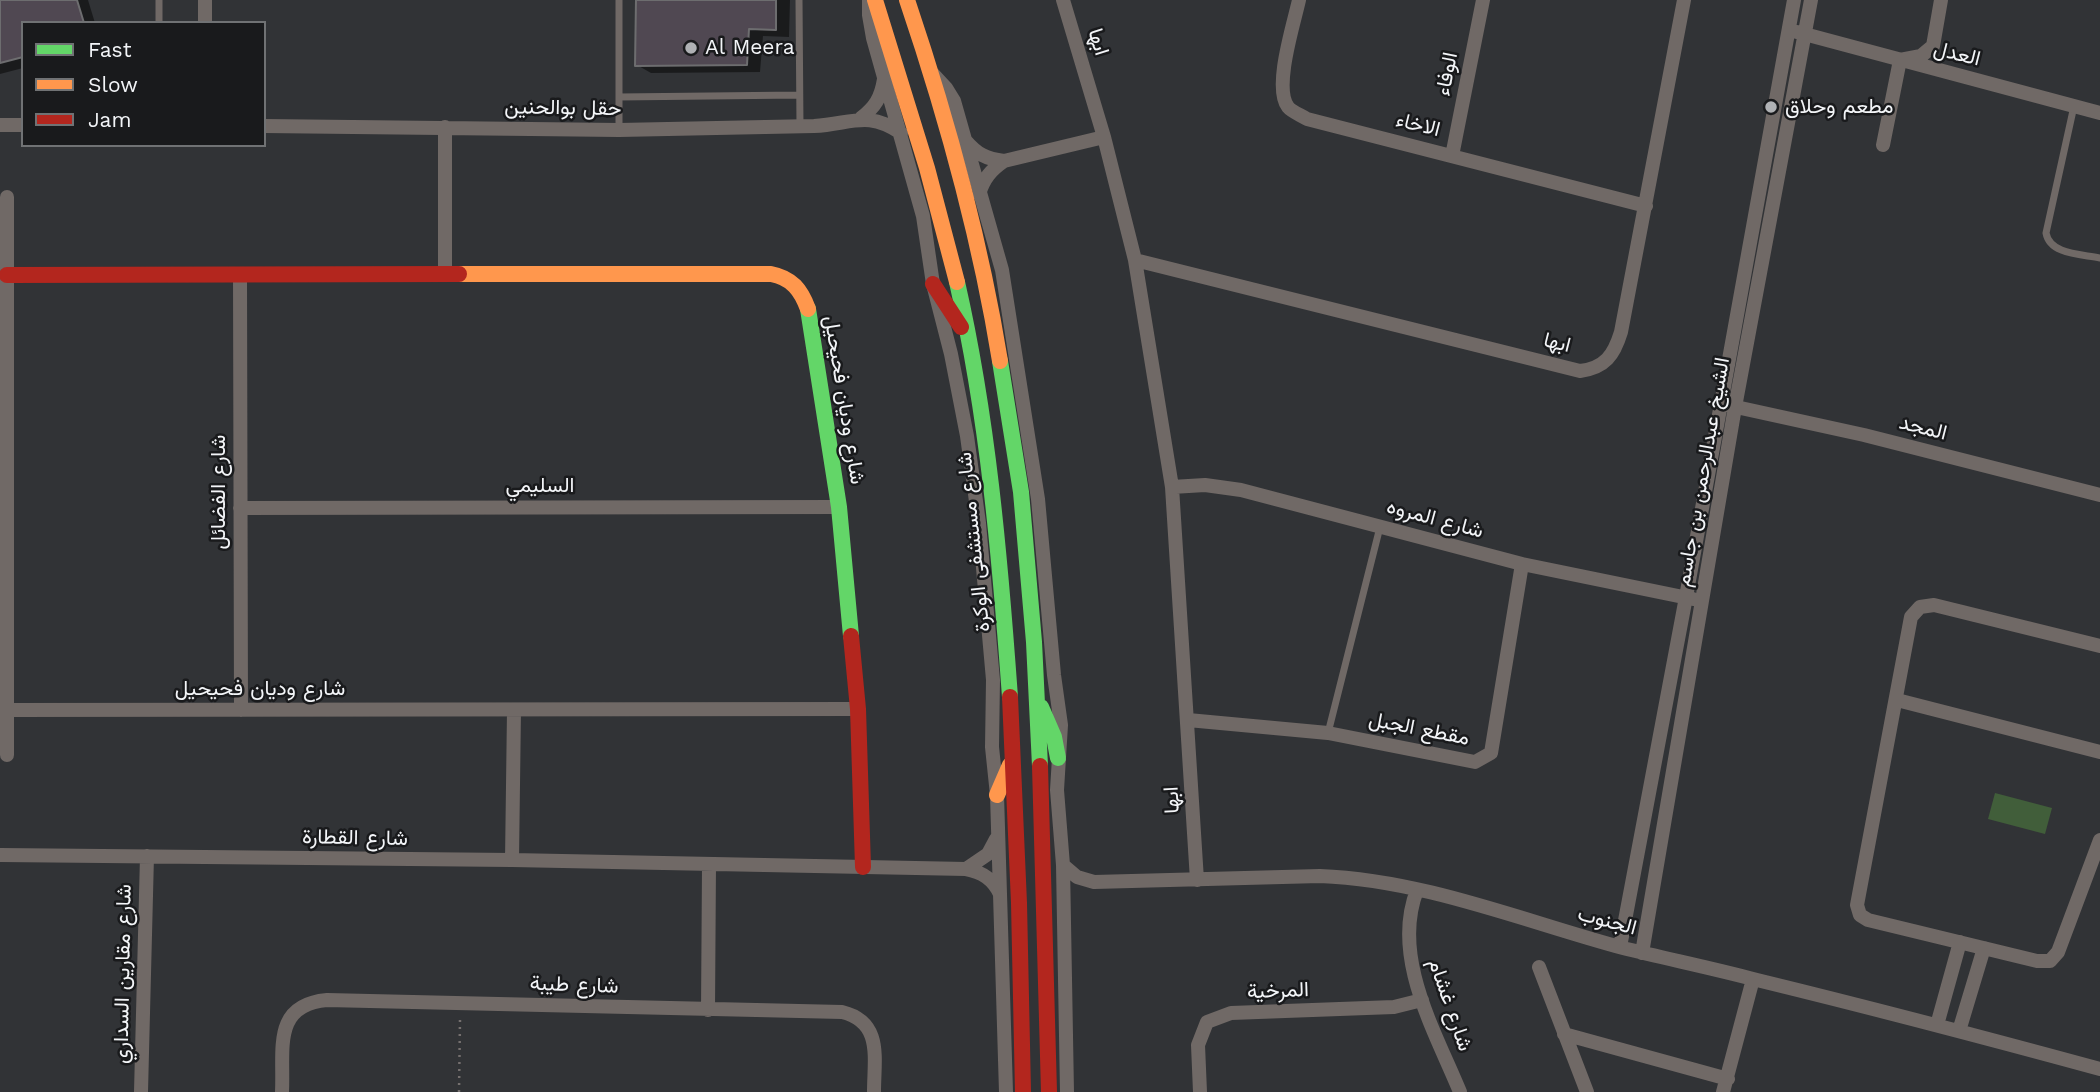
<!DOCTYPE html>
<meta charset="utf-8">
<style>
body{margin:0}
#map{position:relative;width:2100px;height:1092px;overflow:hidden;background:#313336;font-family:"Work Sans",sans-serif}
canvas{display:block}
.legend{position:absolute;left:21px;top:21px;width:245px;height:126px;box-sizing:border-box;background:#191a1c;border:2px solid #707274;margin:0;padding:9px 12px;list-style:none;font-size:21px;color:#f3f5f8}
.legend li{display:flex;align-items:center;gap:14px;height:35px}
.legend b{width:35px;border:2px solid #707274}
</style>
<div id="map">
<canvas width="2100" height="1092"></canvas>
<ul class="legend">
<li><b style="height:9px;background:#63d668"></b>Fast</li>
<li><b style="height:9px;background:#ff974d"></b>Slow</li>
<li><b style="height:9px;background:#b3261e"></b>Jam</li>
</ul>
</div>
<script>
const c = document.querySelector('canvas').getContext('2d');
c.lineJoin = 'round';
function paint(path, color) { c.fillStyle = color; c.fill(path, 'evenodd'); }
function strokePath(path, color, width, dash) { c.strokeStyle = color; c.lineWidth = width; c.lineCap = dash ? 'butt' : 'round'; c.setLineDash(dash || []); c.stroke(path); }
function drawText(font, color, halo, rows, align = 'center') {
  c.font = font + ' "Work Sans",Vazirmatn,sans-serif'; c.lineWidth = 5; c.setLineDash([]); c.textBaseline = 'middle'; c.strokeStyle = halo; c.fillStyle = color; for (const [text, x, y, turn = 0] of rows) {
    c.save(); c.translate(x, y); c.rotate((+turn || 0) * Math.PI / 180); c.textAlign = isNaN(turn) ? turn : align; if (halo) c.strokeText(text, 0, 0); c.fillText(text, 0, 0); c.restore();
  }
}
const green = new Path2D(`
 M1995,793L2052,808L2045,834L1988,819Z`);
const shadow = new Path2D(`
 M0,0H88L95,23H23V68L0,74Z
 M637,0H790L789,37L763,36L760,72L651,73L637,65Z`);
const building = new Path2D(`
 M0,0H77L84,23H23V57L0,63Z
 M636,0H776V30L749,29L747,65L635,66Z`);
const path = new Path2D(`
 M459,1092L460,1020`);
const lane = new Path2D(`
 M799,0L800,126
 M159,23V0
 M619,97L799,95
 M2074,106L2046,233C2050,255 2082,254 2100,258
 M619,130V0
 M1328,733L1380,527`);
const street = new Path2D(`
 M869,0V15L873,38L923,216L933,284L951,354L967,436L979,523L993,680L992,747L997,795L1006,1092
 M1063,0L1104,137L1135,260L1172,487L1197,880
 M1299,0C1294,23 1273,88 1288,107C1292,112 1301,115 1307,119L1646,206
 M205,23V0
 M1797,32L2100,113
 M933,74L946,88L954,101L1002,270L1038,499L1054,675L1061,725L1057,790L1063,865L1067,1092
 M861,118C875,107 881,98 884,79
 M0,125H23
 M264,126L619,130L814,126C852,124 867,110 901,133
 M445,127V274
 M965,140C977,154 986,159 1004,161L1104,137
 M1883,145L1900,60L1921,56L1933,46L1941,0
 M1452,156L1483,0
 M979,194C984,178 991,170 1004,161
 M7,197V755
 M1135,260L1580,371C1605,368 1614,355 1621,332L1684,0
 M240,275L241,710
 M1727,405L1864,435L2100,495
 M1172,487L1205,485L1241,490L1522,564L1693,599
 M240,508L839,507
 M2100,646L1934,605L1920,607L1911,617L1857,905L1860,915L1868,920L2037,961H2050L2058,952L2100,840
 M1897,700L2100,752
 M7,710L858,709
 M1188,720L1328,733L1475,762L1491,753L1522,564
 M0,855L512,860L966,869C982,872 993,879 1000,894
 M512,860L514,710
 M1063,865L1077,877L1094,882L1320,876C1424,880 1523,921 1623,948C1667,959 1712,968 1757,980C1872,1008 1986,1038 2100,1069
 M966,869L988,854L996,839
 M1417,890C1391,957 1435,1031 1460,1092
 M1620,947L1686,597L1794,0
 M1642,953L1735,407L1811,0
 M1539,967L1587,1092
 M708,1010L709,865
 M1937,1025L1960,942
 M1959,1031L1984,948
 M1564,1034L1728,1079
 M141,1092L147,856
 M282,1092C284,1049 272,1005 327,1000L842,1012C883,1022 874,1058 874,1092
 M1200,1092L1198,1045L1207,1022L1231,1013L1394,1007L1422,1000
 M1723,1092L1753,979`);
const fast = new Path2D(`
 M957,282C988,418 1000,558 1010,697
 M808,309L839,507L851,636
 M1000,361L1021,492L1034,642L1040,766
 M1041,707L1054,737L1058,758`);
const slow = new Path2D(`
 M875,0L927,168L957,282
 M907,0C947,118 980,238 1000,361
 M459,274H771C792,278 801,290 808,309
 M997,795L1010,765`);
const jam = new Path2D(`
 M7,275L459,274
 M933,284L961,327
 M851,636L858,709L863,867
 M1010,697L1019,903L1023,1092
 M1040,766L1049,1092`);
const markers = [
 [691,48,7,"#afb1b4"],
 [1771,107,7,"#afb1b4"]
];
const streetNames = [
 ["ابها",1098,42,73],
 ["العدل",1957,54,14],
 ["الوفاء",1447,74,-79],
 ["حقل بوالحنين",563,108,1],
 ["الاخاء",1418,125,14],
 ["ابها",1557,343,14],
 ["شارع وديان فحيحيل",844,400,81],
 ["المجد",1923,428,14],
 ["الشيخ عبدالرحمن بن جاسم",1703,472,-80],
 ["السليمي",540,486],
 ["شارع الفضائل",219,492,-90],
 ["شارع المروه",1435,519,15],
 ["شارع مستشفى الوكرة",974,542,-96],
 ["شارع وديان فحيحيل",260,689],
 ["مقطع الجبل",1419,729,11],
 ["ابها",1172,800,-93],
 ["شارع القطارة",355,838,1],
 ["الجنوب",1607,921,15],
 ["شارع مقارين السداري",123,974,-89],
 ["شارع طيبة",574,985,2],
 ["المرخية",1278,991,-2],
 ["شارع غشام",1450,1005,71]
];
const poiNames = [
 ["Al Meera",705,48],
 ["مطعم وحلاق",1785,107]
];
paint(green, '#415e3a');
paint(shadow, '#0007');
paint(building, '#504852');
strokePath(building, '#6d6d6f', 2);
strokePath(path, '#75706f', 2.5, [2, 5]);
strokePath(lane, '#706966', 7);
strokePath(street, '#706966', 14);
strokePath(fast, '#63d668', 16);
strokePath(slow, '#ff974d', 16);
strokePath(jam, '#b3261e', 16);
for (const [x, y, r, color] of markers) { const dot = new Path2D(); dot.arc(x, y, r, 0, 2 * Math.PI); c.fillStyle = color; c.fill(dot); strokePath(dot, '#191a1c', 2.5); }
drawText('21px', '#f3f5f8', '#191a1c', streetNames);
drawText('21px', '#f3f5f8', '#191a1c', poiNames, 'left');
</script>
